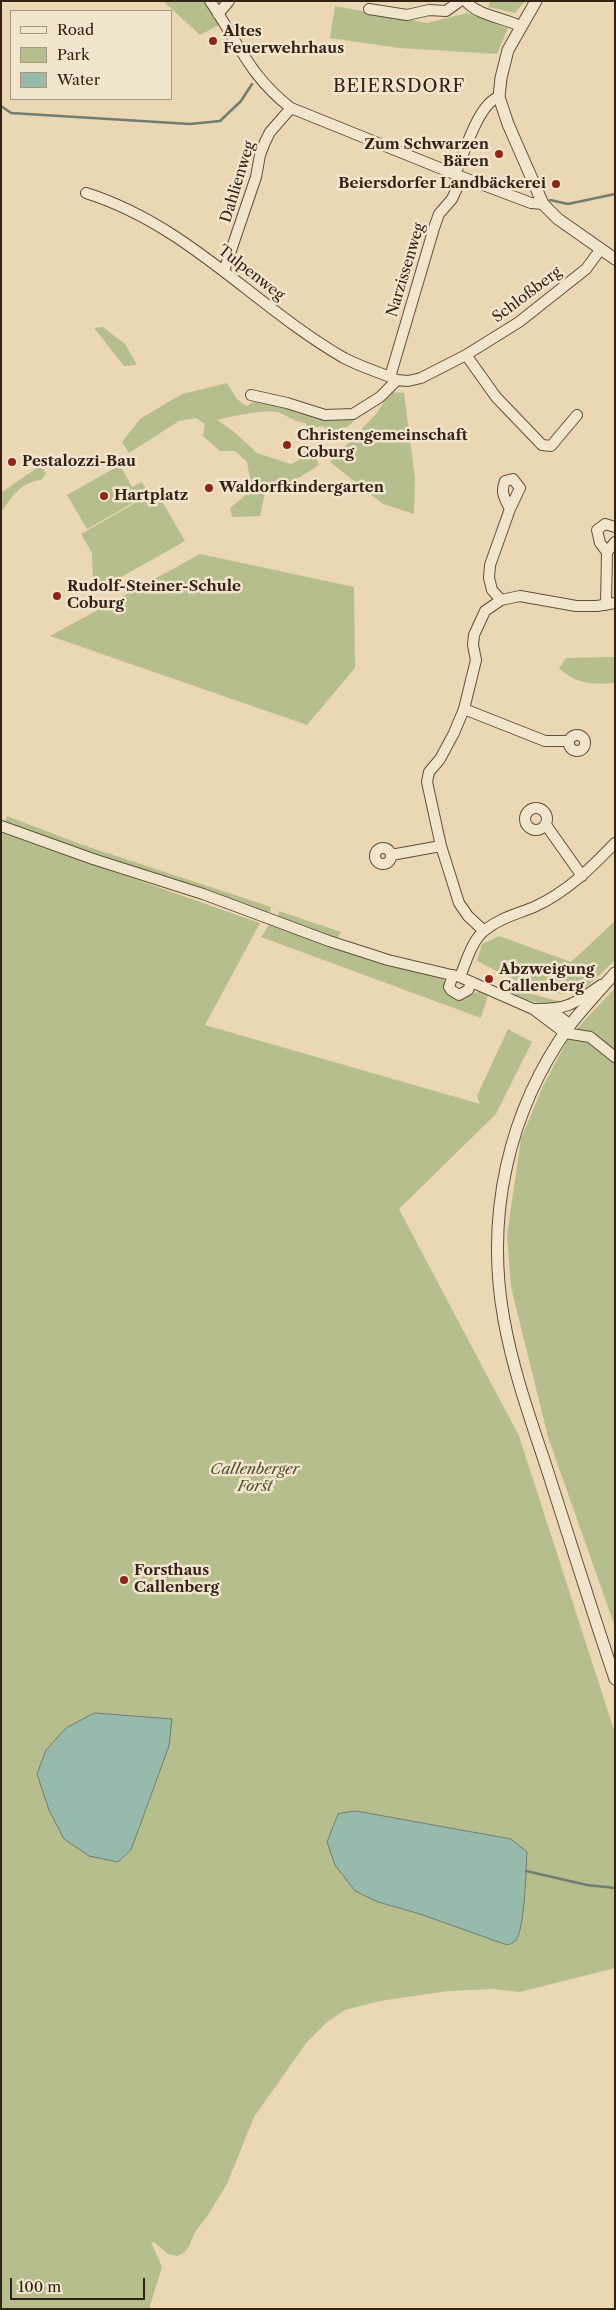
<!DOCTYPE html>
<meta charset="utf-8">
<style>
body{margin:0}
#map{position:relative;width:616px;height:2310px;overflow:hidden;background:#ebd7b4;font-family:"Libre Caslon Text",serif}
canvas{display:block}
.frame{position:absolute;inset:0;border:2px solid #342215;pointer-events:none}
.legend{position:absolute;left:10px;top:10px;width:162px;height:90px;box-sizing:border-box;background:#f2e5ce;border:1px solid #a69784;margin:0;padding:6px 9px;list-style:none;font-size:15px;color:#342215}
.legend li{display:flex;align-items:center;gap:10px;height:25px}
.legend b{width:25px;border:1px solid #a69784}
.scale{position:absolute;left:10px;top:2278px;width:135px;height:22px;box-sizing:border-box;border:2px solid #342215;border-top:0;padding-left:6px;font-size:15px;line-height:18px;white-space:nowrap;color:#342215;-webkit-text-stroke:4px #f2e5ce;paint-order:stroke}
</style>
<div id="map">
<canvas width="616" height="2310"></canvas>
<div class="frame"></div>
<ul class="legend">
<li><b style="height:6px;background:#f2e5ce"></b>Road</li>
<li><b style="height:14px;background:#b7be8d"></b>Park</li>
<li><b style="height:14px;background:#98baad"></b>Water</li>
</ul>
<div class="scale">100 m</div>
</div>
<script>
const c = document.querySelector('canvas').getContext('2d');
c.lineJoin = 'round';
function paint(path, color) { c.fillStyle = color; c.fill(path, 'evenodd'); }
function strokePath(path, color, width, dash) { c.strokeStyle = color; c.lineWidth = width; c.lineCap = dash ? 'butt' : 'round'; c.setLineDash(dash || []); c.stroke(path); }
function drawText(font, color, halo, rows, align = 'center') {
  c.font = font + ' "Libre Caslon Text",serif'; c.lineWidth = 5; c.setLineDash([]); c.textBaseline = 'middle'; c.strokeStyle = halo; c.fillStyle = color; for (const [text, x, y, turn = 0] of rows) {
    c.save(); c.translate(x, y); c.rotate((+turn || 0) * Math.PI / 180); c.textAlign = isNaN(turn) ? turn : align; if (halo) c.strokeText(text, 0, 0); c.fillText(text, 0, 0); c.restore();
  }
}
const green = new Path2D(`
 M163,1H205L221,24L200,35Z
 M491,1H525L515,13L488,7Z
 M335,6L427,23L467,13L508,28L497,54L399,48L330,38Z
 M103,327L125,344L137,365L124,366L94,328Z
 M227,383L237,399L246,406L258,400L318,417L360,416L347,427L329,432L323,426L316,427L312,432L305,423C292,421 290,417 280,413C268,408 230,417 217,420L233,431L257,453L291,464L299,460L304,452H313L319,465L292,482L265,493L260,516L232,517L230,508L252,490L247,462L235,451H220L203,436L205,424L196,418L179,421L129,453L122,442L140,419L182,394Z
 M390,392L404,393L415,478L414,514L383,504L330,462L376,414Z
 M41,465L46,474L41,480C21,482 11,497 1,513V493Z
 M120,465L132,487L142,482L148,492L138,497V500L87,529L67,495Z
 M156,491L185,541L93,593L92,553L81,534Z
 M200,554L354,587L355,668L307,725L50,636Z
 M615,657V683C592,685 576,684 559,668L566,658Z
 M7,816L80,844L271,907L270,912L263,914L42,837L5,822Z
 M1,832L260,923L205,1025L480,1104L477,1096L508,1029L532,1042L496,1114L399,1209L519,1436L615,1733V1968L520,1992L492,1989L448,1991L380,2001L345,2010L327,2022L307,2042L254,2117L227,2184L208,2215L195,2232L189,2246L184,2253L177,2256L168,2254L155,2243L151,2242L162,2267L149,2309H1ZM169,1746L131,1850L118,1862ZM356,1811L511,1839L527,1852L420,1914L378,1902Z
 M279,911L341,932L337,938L278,918Z
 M615,921V960C605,969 594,982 583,989C555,1005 503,974 477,961L482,944L499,936L571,962Z
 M269,925L359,956L443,976L446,993C451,996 456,999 462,998C472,997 476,987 488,995L481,1018L261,937Z
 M504,987L562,1002L563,1004C542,1008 522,997 503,990Z
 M615,988V1627L548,1437L511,1287L507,1235L521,1139L543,1086L569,1037Z`);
const water = new Path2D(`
 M95,1713L172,1719L169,1746L131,1850L118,1862L89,1856L64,1839L49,1810L37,1774L46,1750L66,1728Z
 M356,1811L511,1839L527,1852C526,1867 525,1932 515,1941C513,1943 510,1944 507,1945L420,1914L378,1902L355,1891L335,1865L327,1842L338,1814Z`);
const stream = new Path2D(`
 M1,106L11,113L190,124L220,121L241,101L252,84
 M550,200L568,204L615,194
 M526,1871L587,1885L615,1888`);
const minor = new Path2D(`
 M210,1C238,42 250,77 291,108L462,177L531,203L543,204
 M466,1C476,15 504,18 520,26
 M369,9L407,15L429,10L446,11L460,1
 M218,14L229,1
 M455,174C464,155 478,103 499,97
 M86,193C188,225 254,306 344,358C361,367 379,372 397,380
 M224,271L256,177L260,155L265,142L270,132L291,108
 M466,355L496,397L542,445L551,446L577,415
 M390,377L434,228L439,214L452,199L462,177
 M251,395L287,403L325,415L353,414L380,397L397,380L408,381L421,378L466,355L519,322L586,269L600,250
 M607,552L615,542
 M501,600L492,590L489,578L490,565L510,509L520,488L513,479L505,481C500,492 505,499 510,509
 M606,605L607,552L600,543L597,530L605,524L615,527
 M464,709L545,741H569
 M569 743a8 8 0 1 1 16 0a8 8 0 1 1-16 0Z
 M525 819a11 11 0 1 1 22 0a11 11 0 1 1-22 0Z
 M546,825L582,876
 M1,826L93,859L203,894L329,941L388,960L460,977L533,1009L565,1033L590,1037L615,1057
 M375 856a8 8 0 1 1 16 0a8 8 0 1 1-16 0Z
 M391,855L441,846
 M484,931L468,916L459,903L441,846L427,782L429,772L440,759L454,733L464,709L476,660L473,645L474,635L485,611L501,600L520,596L576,606H597L615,603
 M453,975L449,987L451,990L459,995L468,990L472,982
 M460,977C466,962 472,940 485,930C500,918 517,914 534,907C567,892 591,868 615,843
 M533,1009C567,1010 574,1004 601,985
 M550,1009L570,1025`);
const tertiary = new Path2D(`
 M536,1L508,50L501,78L499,97L508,124L543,204L558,219L615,259
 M615,973C600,990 584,1007 570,1025C508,1111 485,1216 504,1320C513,1370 530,1418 546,1466C569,1537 591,1608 615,1679`);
const markers = [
 [213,41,5,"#8f2418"],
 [499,154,5,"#8f2418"],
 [556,184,5,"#8f2418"],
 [287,445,5,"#8f2418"],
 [12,462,5,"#8f2418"],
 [209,488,5,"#8f2418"],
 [104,496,5,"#8f2418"],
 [57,596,5,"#8f2418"],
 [489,979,5,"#8f2418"],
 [124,1580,5,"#8f2418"]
];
const poiNames = [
 ["Altes",223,32],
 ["Feuerwehrhaus",223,49],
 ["Zum Schwarzen",489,145,"right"],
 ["Bären",489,162,"right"],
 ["Beiersdorfer Landbäckerei",546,184,"right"],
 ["Christengemeinschaft",297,436],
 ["Coburg",297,453],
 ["Pestalozzi-Bau",22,462],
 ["Waldorfkindergarten",219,488],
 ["Hartplatz",114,496],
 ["Rudolf-Steiner-Schule",67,587],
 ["Coburg",67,604],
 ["Abzweigung",499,970],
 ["Callenberg",499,987],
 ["Forsthaus",134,1571],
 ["Callenberg",134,1588]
];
const streetNames = [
 ["Dahlienweg",238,182,-73],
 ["Narzissenweg",406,270,-73],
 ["Tulpenweg",251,273,38],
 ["Schloßberg",527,295,-37]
];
const parkNames = [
 ["Callenberger",255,1470],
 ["Forst",255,1487]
];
const quarterNames = [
 ["BEIERSDORF",399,87]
];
paint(green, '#b7be8d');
paint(water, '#98baad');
strokePath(water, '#707d70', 1);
strokePath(stream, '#707d70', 2.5);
strokePath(minor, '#624f3d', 12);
strokePath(tertiary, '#624f3d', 13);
strokePath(minor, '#f2e5ce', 10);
strokePath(tertiary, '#f2e5ce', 11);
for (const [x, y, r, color] of markers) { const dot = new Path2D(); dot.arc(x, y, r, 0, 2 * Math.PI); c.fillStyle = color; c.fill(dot); strokePath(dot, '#f2e5ce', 2); }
drawText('bold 15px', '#342215', '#f2e5ce', poiNames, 'left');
drawText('15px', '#342215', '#f2e5ce', streetNames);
drawText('italic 15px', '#554933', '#f2e5ce', parkNames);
c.letterSpacing = '1px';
drawText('18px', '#342215', '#f2e5ce', quarterNames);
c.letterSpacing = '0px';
</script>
